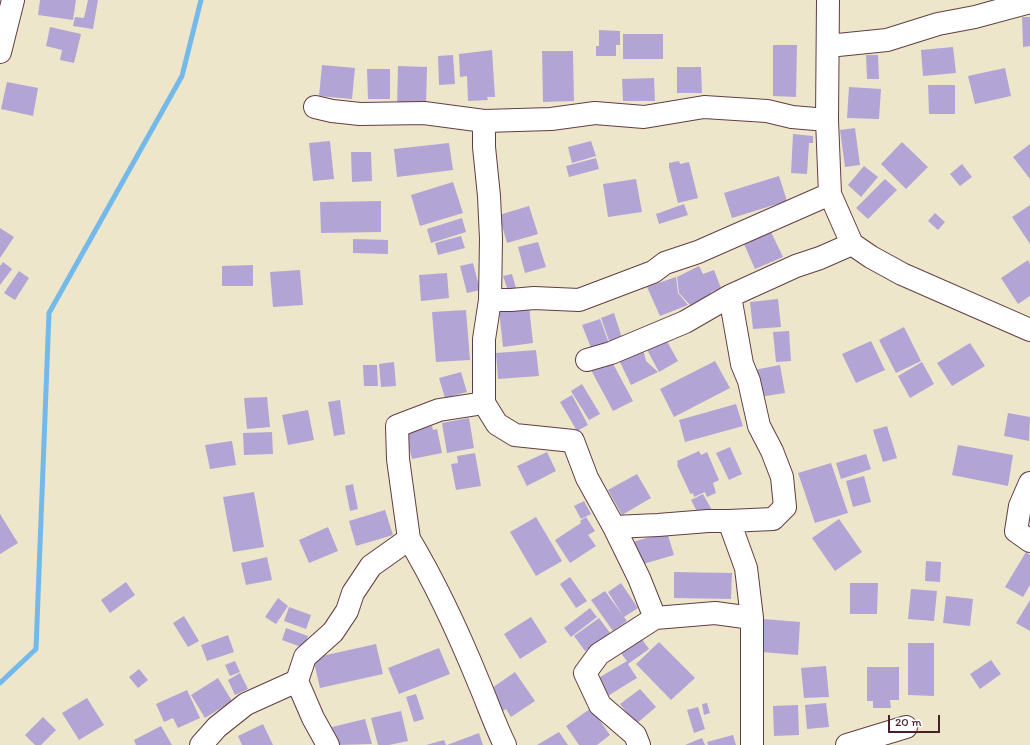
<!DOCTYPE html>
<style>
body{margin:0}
#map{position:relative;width:1030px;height:745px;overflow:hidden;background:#eee6ca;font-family:Itim,sans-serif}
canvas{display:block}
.scale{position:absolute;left:888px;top:715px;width:52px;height:18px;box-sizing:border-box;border:2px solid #4a1f2b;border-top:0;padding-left:5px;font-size:12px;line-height:14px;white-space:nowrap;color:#4a1f2b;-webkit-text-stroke:3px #fff;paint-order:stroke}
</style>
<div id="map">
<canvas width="1030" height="745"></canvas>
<div class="scale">20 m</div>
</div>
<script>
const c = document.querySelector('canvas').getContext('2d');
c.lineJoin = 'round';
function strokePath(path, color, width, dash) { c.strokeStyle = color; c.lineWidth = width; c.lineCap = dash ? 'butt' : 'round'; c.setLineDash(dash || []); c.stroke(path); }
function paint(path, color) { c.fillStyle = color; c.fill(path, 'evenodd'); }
const stream = new Path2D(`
 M0,683L36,649L49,313L182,76L201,0`);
const building = new Path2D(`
 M40,0H76L73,20L38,15Z
 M88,0H98L93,29L73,26L75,17L84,18Z
 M1022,17H1030V46L1023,47Z
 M50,27L81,34L74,63L60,60L62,50L46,46Z
 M599,30L620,31V45H616V56H596V46H599Z
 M623,34H663V59H623Z
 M773,45H797L796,97L773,96Z
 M953,47L956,73L923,76L921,50Z
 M492,50L495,97H487L488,100L468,101L467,76L460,77L459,54Z
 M542,51H573L574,101L543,102Z
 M453,55L455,84L439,85L438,56Z
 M866,55H878L879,79H867Z
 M322,65L355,68L352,99L319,96Z
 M398,66L427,67L426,107L397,106Z
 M677,67H701L702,93H677Z
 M1005,68L1011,96L975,104L968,76Z
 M367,69H390V99H368Z
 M654,78L655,101H623L622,79Z
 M7,82L38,88L33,116L1,109Z
 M928,85H955V114H929Z
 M849,87L881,89L879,119L847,118Z
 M855,128L860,165L845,167L840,130Z
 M793,134L813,136V143H809L807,174L791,173Z
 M330,141L334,179L313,181L309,143Z
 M591,141L596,156L572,163L568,147Z
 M902,142L928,167L906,189L881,164Z
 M449,143L453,170L397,177L394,149Z
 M1030,144V179L1013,157Z
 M351,152H371L372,181L352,182Z
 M596,158L599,169L569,177L566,166Z
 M679,161L680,164L689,162L698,198L678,203L669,167V163Z
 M962,164L972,177L960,186L950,174Z
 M864,166L878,177L861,197L848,185Z
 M779,176L787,201L732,218L724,193Z
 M636,179L642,212L608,217L603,184Z
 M885,179L897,190L868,219L856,208Z
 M453,182L463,213L420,226L411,195Z
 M381,201V232L321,233L320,202Z
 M684,204L688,215L659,224L656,214Z
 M1030,205V244L1012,217Z
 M529,206L538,234L507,243L499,215Z
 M935,213L945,222L938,230L928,221Z
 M462,218L466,232L431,243L427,229Z
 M0,228L14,237L0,258Z
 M771,232L783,257L755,269L744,244Z
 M461,236L465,248L438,255L435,243Z
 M353,239L388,240V254L353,253Z
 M538,242L546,267L525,273L518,247Z
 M1028,260L1030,264V296L1018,304L1001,278Z
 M3,262L12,269L0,285V266Z
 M473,263L480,290L467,293L460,266Z
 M253,265V286H222V266Z
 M699,266L703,274L714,270L721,288L711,292L712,295L690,305L679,293L677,277Z
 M300,270L303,305L273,307L270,272Z
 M19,271L29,278L15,300L4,293Z
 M447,273L449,298L421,301L419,275Z
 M512,274L516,288L508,291L503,276Z
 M676,277L678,293L688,305L660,316L647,287Z
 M778,299L781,327L753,329L750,302Z
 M529,306L533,343L503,347L499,310Z
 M466,310L470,360L436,362L432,312Z
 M614,313L623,341L611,346L601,318Z
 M600,319L610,346L593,353L582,325Z
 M904,327L921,361L896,373L879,340Z
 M789,331L791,361L776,362L773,332Z
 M664,336L678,361L659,372L645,346Z
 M871,341L885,370L856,383L842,354Z
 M970,343L985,366L952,386L937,363Z
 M643,349L646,361L658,372L631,385L619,360Z
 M536,350L539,376L498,379L496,353Z
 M611,360L633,401L613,411L591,370Z
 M715,361L730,388L674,417L660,389Z
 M394,362L396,386L381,387L379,364Z
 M922,362L934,384L910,398L898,376Z
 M363,365H377L378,386H364Z
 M780,365L785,393L759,397L754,370Z
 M461,372L467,392L445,398L439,378Z
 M582,384L600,414L589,420L571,391Z
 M572,395L588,425L577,431L560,402Z
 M267,397L270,427L247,429L244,398Z
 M340,400L345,434L334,436L328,402Z
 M736,404L743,426L685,442L679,420Z
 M308,410L314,440L288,445L282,415Z
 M1008,413L1030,417L1029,441L1004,436Z
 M469,418L474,448L447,453L442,423Z
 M432,426L433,430L437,429L442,453L412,459L406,435L407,431Z
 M887,426L897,458L883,462L873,430Z
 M272,432L273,454L244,455L243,433Z
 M232,441L236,465L210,469L205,445Z
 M958,445L1013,455L1008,486L952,475Z
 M730,447L742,474L729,480L716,453Z
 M699,451L701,455L707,452L719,480L713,483L716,493L707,497L705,492L694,497L693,493L691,494L690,493L677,465L678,464L677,461Z
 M547,452L556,471L527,486L517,466Z
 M475,453L481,486L456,490L451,464L458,463L457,456Z
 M866,454L871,469L841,479L836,463Z
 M831,463L848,513L815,523L798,473Z
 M637,474L651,498L622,515L608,490Z
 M864,476L871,502L853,507L846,481Z
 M353,484L358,509L350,511L345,486Z
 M254,492L264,547L233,552L223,497Z
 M703,494L713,512L701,519L691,500Z
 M584,501L591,514L581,519L574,506Z
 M385,510L393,535L356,546L349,521Z
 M0,514L18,543L0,554Z
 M536,517L562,561L536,576L510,532Z
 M586,517L595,531L588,535L596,546L570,563L555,540L581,523L580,521Z
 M839,519L862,552L835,571L812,538Z
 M328,527L338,551L309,563L299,540Z
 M667,532L674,555L640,565L633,542Z
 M1026,552L1030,555V585L1023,597L1005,587Z
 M267,557L272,580L246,585L241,563Z
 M926,561L941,562L940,582L925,581Z
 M674,572L732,573L731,599L674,598Z
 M570,577L587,601L576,608L560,584Z
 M126,582L135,595L110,613L101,600Z
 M621,583L638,608L624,617L608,592Z
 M850,583H878L877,614H850Z
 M911,589L937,591L934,621L908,619Z
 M605,591L627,621L613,631L591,600Z
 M946,596L973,599L970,626L943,623Z
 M278,598L288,606L276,624L265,617Z
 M1030,600V631L1016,623Z
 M289,607L311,615L306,629L284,621Z
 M590,608L597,617L571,637L564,628Z
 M184,616L199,641L188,647L173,623Z
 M531,617L547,642L520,659L504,634Z
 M599,618L610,633L585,651L574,636Z
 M763,619L800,622L798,655L761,652Z
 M286,628L308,636L304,648L282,640Z
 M228,635L234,652L207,661L201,645Z
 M641,638L649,649L628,664L637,678L606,697L595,680L627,661L620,652Z
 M659,642L695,678L671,700L636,664Z
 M908,643H934V696L908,695Z
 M376,644L383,674L320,688L313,658Z
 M439,648L450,674L399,694L388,668Z
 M991,660L1001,674L980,689L970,674Z
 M235,661L240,672L230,676L225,665Z
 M826,666L829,697L804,698L801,668Z
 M867,667H899V700H890L891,708H873V701H867Z
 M139,669L148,680L138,688L129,677Z
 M515,672L535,701L511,717L506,709L501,712L493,699L497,696L492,688Z
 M240,673L248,689L235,695L228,680Z
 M218,678L232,701L205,718L191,695Z
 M640,689L656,707L636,724L620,704Z
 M187,690L200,718L178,728L173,718L164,722L156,704Z
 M416,694L424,719L414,722L406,697Z
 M87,698L104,725L79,740L62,713Z
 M707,703L710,713L704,715L702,704Z
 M826,703L829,727L807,729L805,705Z
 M798,705L799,735L774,736L773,706Z
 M698,707L705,729L694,733L687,710Z
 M591,708L610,735L597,745H579L566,726Z
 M401,711L408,741L389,745H378L371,718Z
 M43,717L56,730L41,745H35L25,735Z
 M365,719L372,744L337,745L332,727Z
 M263,724L273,745H242L238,736Z
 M161,726L172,745H136L134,740Z
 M559,732L568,745H537Z
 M479,733L483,745H447Z
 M733,735L736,745H708L707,742Z
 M702,738L705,745H685Z
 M444,740L446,745H426Z`);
const minor = new Path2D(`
 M828,0L827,120L830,194L852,244L871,257L902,274L1030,330
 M828,46L887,40L938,24L975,17L1030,2
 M0,52L13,0
 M315,107L332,111L360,114L424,113L484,121L551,119L595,113L644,117L704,107L767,111L792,117L827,120
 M484,121V147L489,196L491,239L490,300
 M730,296L742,364L749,381L759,426L772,451L782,477L785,507L773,519L729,521L746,568L752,618V745
 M587,360L611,353L685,322L730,296L796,266L820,258L852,244
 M1030,483L1020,506L1016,531L1030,541
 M729,521H708L658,525L614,527L587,478L573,441L515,435L497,424L484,403V339L490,300H511L534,298L579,300L653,272L665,263L698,252L830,194
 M614,527L639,578L655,618L599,654L585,673L600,705L635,735L639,745
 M409,539L398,459L397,426L439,410L484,403
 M655,618L715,613L752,618
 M201,745L217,727L246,704L297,681
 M328,745L313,718L297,681L305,657L333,632L347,611L353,593L371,566L409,539C436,584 459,634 479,683C488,704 495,725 505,745
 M847,745L906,727`);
strokePath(stream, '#73baea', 5);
paint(building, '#b2a5d6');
strokePath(minor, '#633d43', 24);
strokePath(minor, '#fff', 22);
</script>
